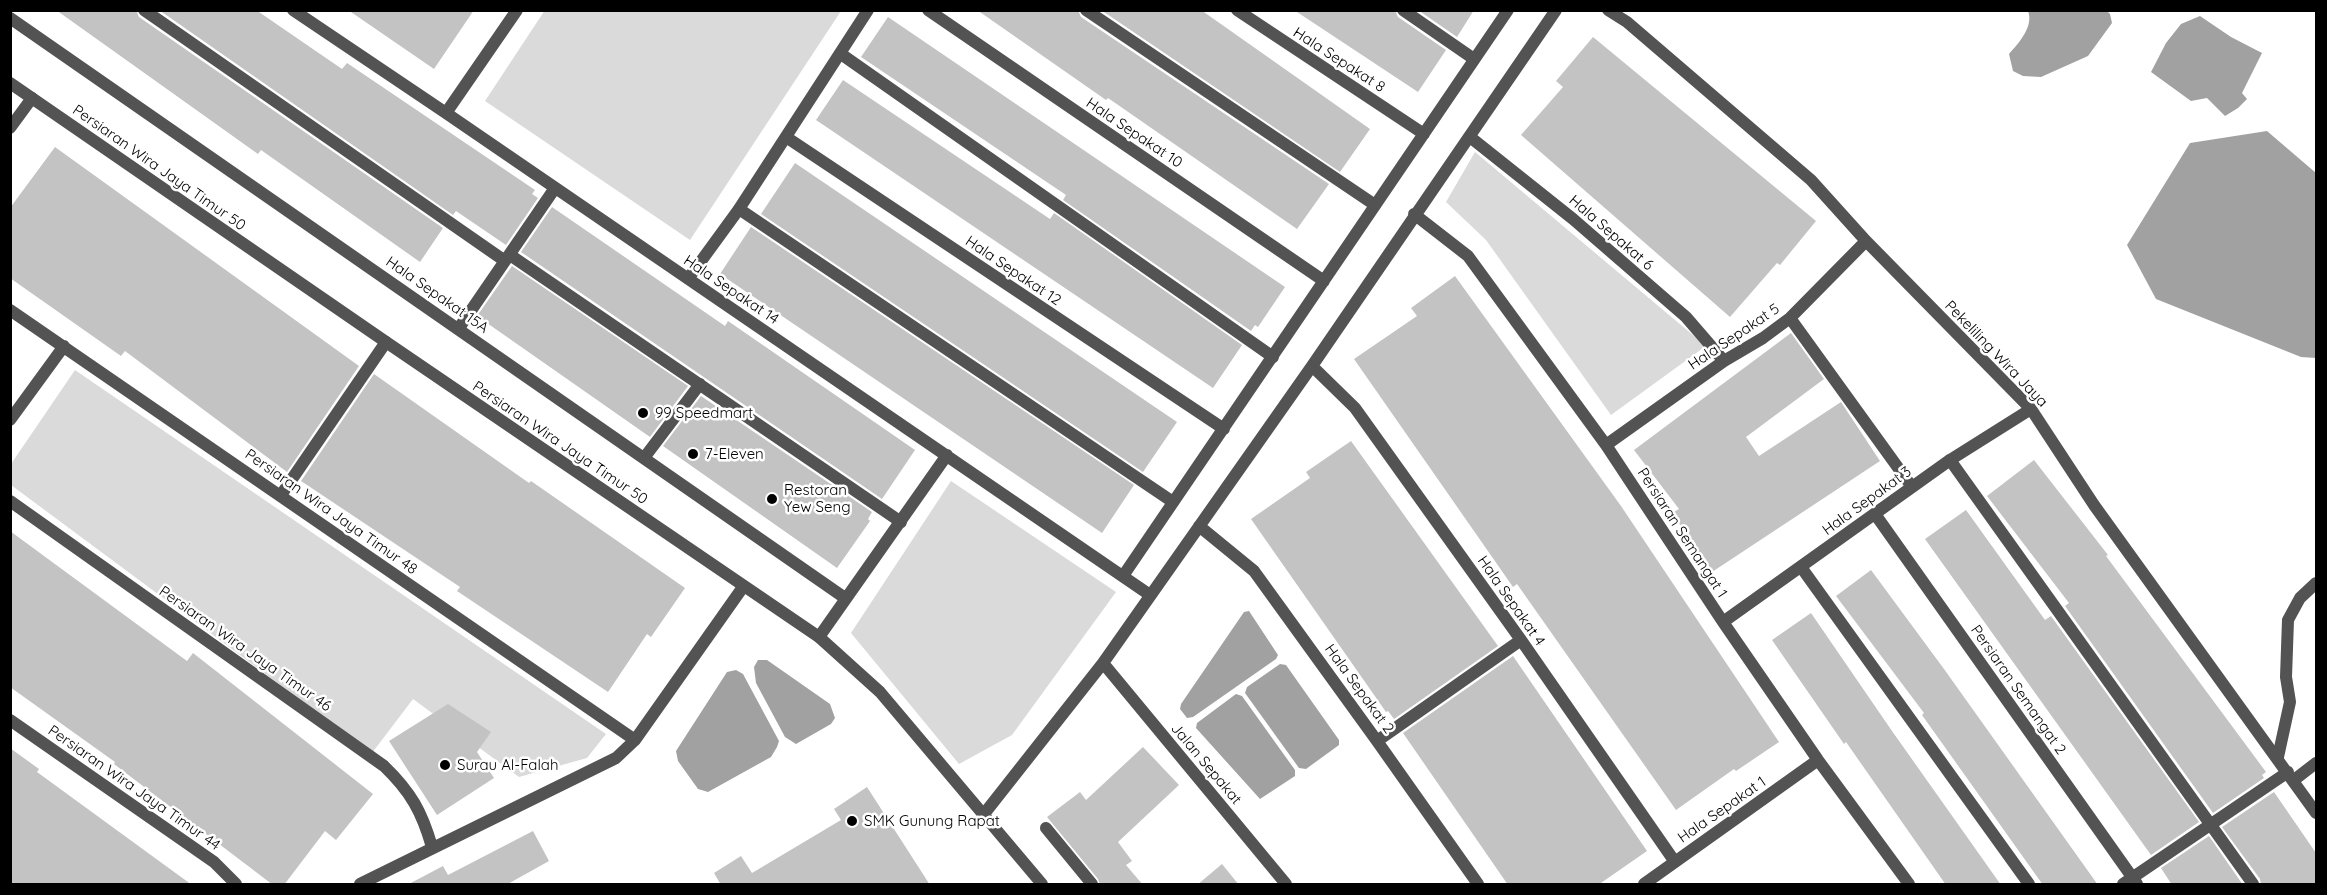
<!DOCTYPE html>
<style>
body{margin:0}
#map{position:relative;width:2327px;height:895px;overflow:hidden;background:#fff;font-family:Quicksand,sans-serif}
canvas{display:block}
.frame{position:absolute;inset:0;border:12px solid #000;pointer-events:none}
</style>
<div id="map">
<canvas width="2327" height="895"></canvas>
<div class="frame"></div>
</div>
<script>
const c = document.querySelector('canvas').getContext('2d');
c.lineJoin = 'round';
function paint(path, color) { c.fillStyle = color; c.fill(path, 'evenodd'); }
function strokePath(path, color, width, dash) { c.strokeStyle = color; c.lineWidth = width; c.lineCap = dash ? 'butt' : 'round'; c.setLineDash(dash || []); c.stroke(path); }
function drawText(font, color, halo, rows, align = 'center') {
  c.font = font + ' Quicksand,sans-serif'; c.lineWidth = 5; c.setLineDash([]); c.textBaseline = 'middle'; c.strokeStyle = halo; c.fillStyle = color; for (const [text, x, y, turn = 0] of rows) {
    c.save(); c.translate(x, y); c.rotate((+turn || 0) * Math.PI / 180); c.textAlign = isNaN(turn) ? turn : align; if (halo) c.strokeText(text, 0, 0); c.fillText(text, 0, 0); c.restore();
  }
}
const green = new Path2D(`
 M545,10H841V11L690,240L485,101Z
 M1475,152L1706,346L1611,415L1486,240L1446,202Z
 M75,370L606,734L587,758L519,777L413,699L372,753L11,485V464Z
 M951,481L1116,592L1012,735L959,764L851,633Z`);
const water = new Path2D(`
 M2073,10L2107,11L2110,14L2112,23L2088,56L2041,77L2023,76L2013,71L2009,54C2019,43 2034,26 2028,11Z
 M2200,16L2231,37L2262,53L2242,93L2247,99L2238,108L2225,116L2207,98L2191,101L2151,72L2166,43L2181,24Z
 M2267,131L2316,173V358L2301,357L2156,299L2127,245L2190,143Z
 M1249,611L1278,655L1276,659L1193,717L1187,718L1180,709L1181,704L1244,612Z
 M758,660H767L830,704L835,718L831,724L796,744L785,737L756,683L754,667Z
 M1280,664L1286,665L1339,740V745L1306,769L1299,768L1245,693L1247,687Z
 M736,670L743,674L779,741L777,747L771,757L708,792L698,789L678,761L676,751L727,672Z
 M1236,694L1242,696L1295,770V776L1260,799L1196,728L1197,723Z`);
const building = new Path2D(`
 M56,10H136L139,17L443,228L420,262L261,150L258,154Z
 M159,10H256L342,69L347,63L535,190L532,194L538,198L506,245L456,211L453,215Z
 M348,10H474L434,69Z
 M977,10H1078L1081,17L1329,184L1297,229L1108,98L1106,100Z
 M1101,10H1201L1370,129L1340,172Z
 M1294,10H1395L1398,17L1446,50L1418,92Z
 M1418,10H1474L1457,37Z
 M888,17L1285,287L1258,327L1255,325L1251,331L1063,200L1066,195L861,57Z
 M1593,37L1816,221L1780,265L1777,263L1730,317L1521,135L1563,87L1556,81Z
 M843,80L1050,219L1054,213L1242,345L1213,388L816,120Z
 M55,147L359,366L287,472L125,351L121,356L10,278V208Z
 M795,163L1177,422L1143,472L761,214Z
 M552,207L725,326L728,321L915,450L882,499L521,252Z
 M751,227L1134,485L1102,533L720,274Z
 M512,266L688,386L650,437L477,316Z
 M1455,276L1621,506L1779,742L1736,771L1734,769L1676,810L1517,584L1513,587L1354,359L1417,316L1411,308Z
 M1791,333L1824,379L1746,437L1759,456L1841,402L1880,461L1712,572L1672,513L1679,509L1634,450Z
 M374,374L529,483L531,481L685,588L651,637L647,634L608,692L457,591L460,587L301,481Z
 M701,396L872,512L868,519L870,521L837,568L663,446Z
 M1351,441L1498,646L1394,719L1388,711L1386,712L1251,519L1310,478L1306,472Z
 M2034,460L2108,555L2106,556L2266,772L2262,775L2264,778L2213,813L2065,606L2069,603L1987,496Z
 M1966,510L2045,620L2051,616L2199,822L2151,855L1925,539Z
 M10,531L187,661L193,653L373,794L336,840L325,831L284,885H273L114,764L115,762L10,687Z
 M1871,570L1944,669L2098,885H2043L1922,715L1924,713L1836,596Z
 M1811,613L1892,731L2001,885H1946L1846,742L1844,744L1772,640Z
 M1513,656L1647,851L1598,885H1508L1403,733Z
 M448,704L491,732L477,752L494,778L437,815L389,741Z
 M1143,747L1179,785L1118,842L1132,861L1126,865L1143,885H1100L1098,879L1047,817L1080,792L1086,800Z
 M10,748L39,769L37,772L192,885H10Z
 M867,787L930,885H721L714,873L741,856L752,873L841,820L834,809Z
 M2274,792L2316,853V885H2261L2260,879L2222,827Z
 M533,831L549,861L506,885H407L443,866L448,875Z
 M2209,836L2243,885H2172L2161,868Z
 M1222,864L1239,885H1197Z`);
const service = new Path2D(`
 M144,10L505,261
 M1086,10L1375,205
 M1403,10L1474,59
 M841,54L1273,357
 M739,209L1173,502
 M510,255L901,522
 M459,328L555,188
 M644,458L700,384
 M1950,460L2253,884
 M281,495L386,342
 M1801,567L2029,884
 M2278,757L2290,702L2286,677L2288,620L2300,598L2316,583
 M1046,828L1092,884`);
const minor = new Path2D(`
 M293,10L446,113L1150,595
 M928,10L1324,281
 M1237,10L1424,134
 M1608,10L1627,22L1811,180L1866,241L2031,409L2094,505L2316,813
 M10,18L845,598
 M446,113L517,10
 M10,128L32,98
 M786,137L1224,429
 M1470,137L1573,219L1686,317L1724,361
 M1414,214L1468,256L1606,445L1723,622L1818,760L1909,884
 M688,279L739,209L868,10
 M10,310L635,740
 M1790,318L1912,487
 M1312,366L1355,408L1521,640L1675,862
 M10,420L64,346
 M1606,445L1724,361L1763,338L1790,318L1866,241
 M10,501L384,766C411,792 422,812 432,847
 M1875,514L2137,884
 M1199,526L1254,571L1377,741L1478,884
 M1123,576L1508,10
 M1723,622L1950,460L2031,409
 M819,637L947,455
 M1103,663L1286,884
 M10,720L214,862L236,884
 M1377,741L1521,640
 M2294,780L2316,763
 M984,814L1103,663L1312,366L1556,10
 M360,884L616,758L635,740L743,587
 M1644,884L1818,760
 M2123,884L2288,772`);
const tertiary = new Path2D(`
 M10,83L386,342L819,637L880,692L1042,884`);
const markers = [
 [643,413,6,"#000"],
 [693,454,6,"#000"],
 [772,499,6,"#000"],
 [445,765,6,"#000"],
 [852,821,6,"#000"]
];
const streetNames = [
 ["Hala Sepakat 8",1339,60,33],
 ["Hala Sepakat 10",1134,133,34],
 ["Persiaran Wira Jaya Timur 50",159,168,35],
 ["Hala Sepakat 6",1611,233,41],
 ["Hala Sepakat 12",1013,271,34],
 ["Hala Sepakat 14",731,290,34],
 ["Hala Sepakat 15A",437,295,35],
 ["Hala Sepakat 5",1734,337,-34],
 ["Pekeliling Wira Jaya",1996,354,46],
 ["Persiaran Wira Jaya Timur 50",560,443,34],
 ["Hala Sepakat 3",1867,501,-36],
 ["Persiaran Wira Jaya Timur 48",331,512,35],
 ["Persiaran Semangat 1",1682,533,57],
 ["Hala Sepakat 4",1511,601,55],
 ["Persiaran Wira Jaya Timur 46",245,649,35],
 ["Hala Sepakat 2",1359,689,54],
 ["Persiaran Semangat 2",2018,690,55],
 ["Jalan Sepakat",1206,764,50],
 ["Persiaran Wira Jaya Timur 44",134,788,35],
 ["Hala Sepakat 1",1722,810,-35]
];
const poiNames = [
 ["99 Speedmart",655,413],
 ["7-Eleven",705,454],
 ["Restoran",784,490],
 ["Yew Seng",784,507],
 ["Surau Al-Falah",457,765],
 ["SMK Gunung Rapat",864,821]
];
paint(green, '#dadada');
paint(water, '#a1a1a1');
paint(building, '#c3c3c3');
strokePath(service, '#535353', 12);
strokePath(minor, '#535353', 12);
strokePath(tertiary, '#535353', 12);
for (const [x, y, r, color] of markers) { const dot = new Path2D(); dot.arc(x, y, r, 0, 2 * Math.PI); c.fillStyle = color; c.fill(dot); strokePath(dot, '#fff', 2); }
drawText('15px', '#000', '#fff', streetNames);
drawText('15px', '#000', '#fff', poiNames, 'left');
</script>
